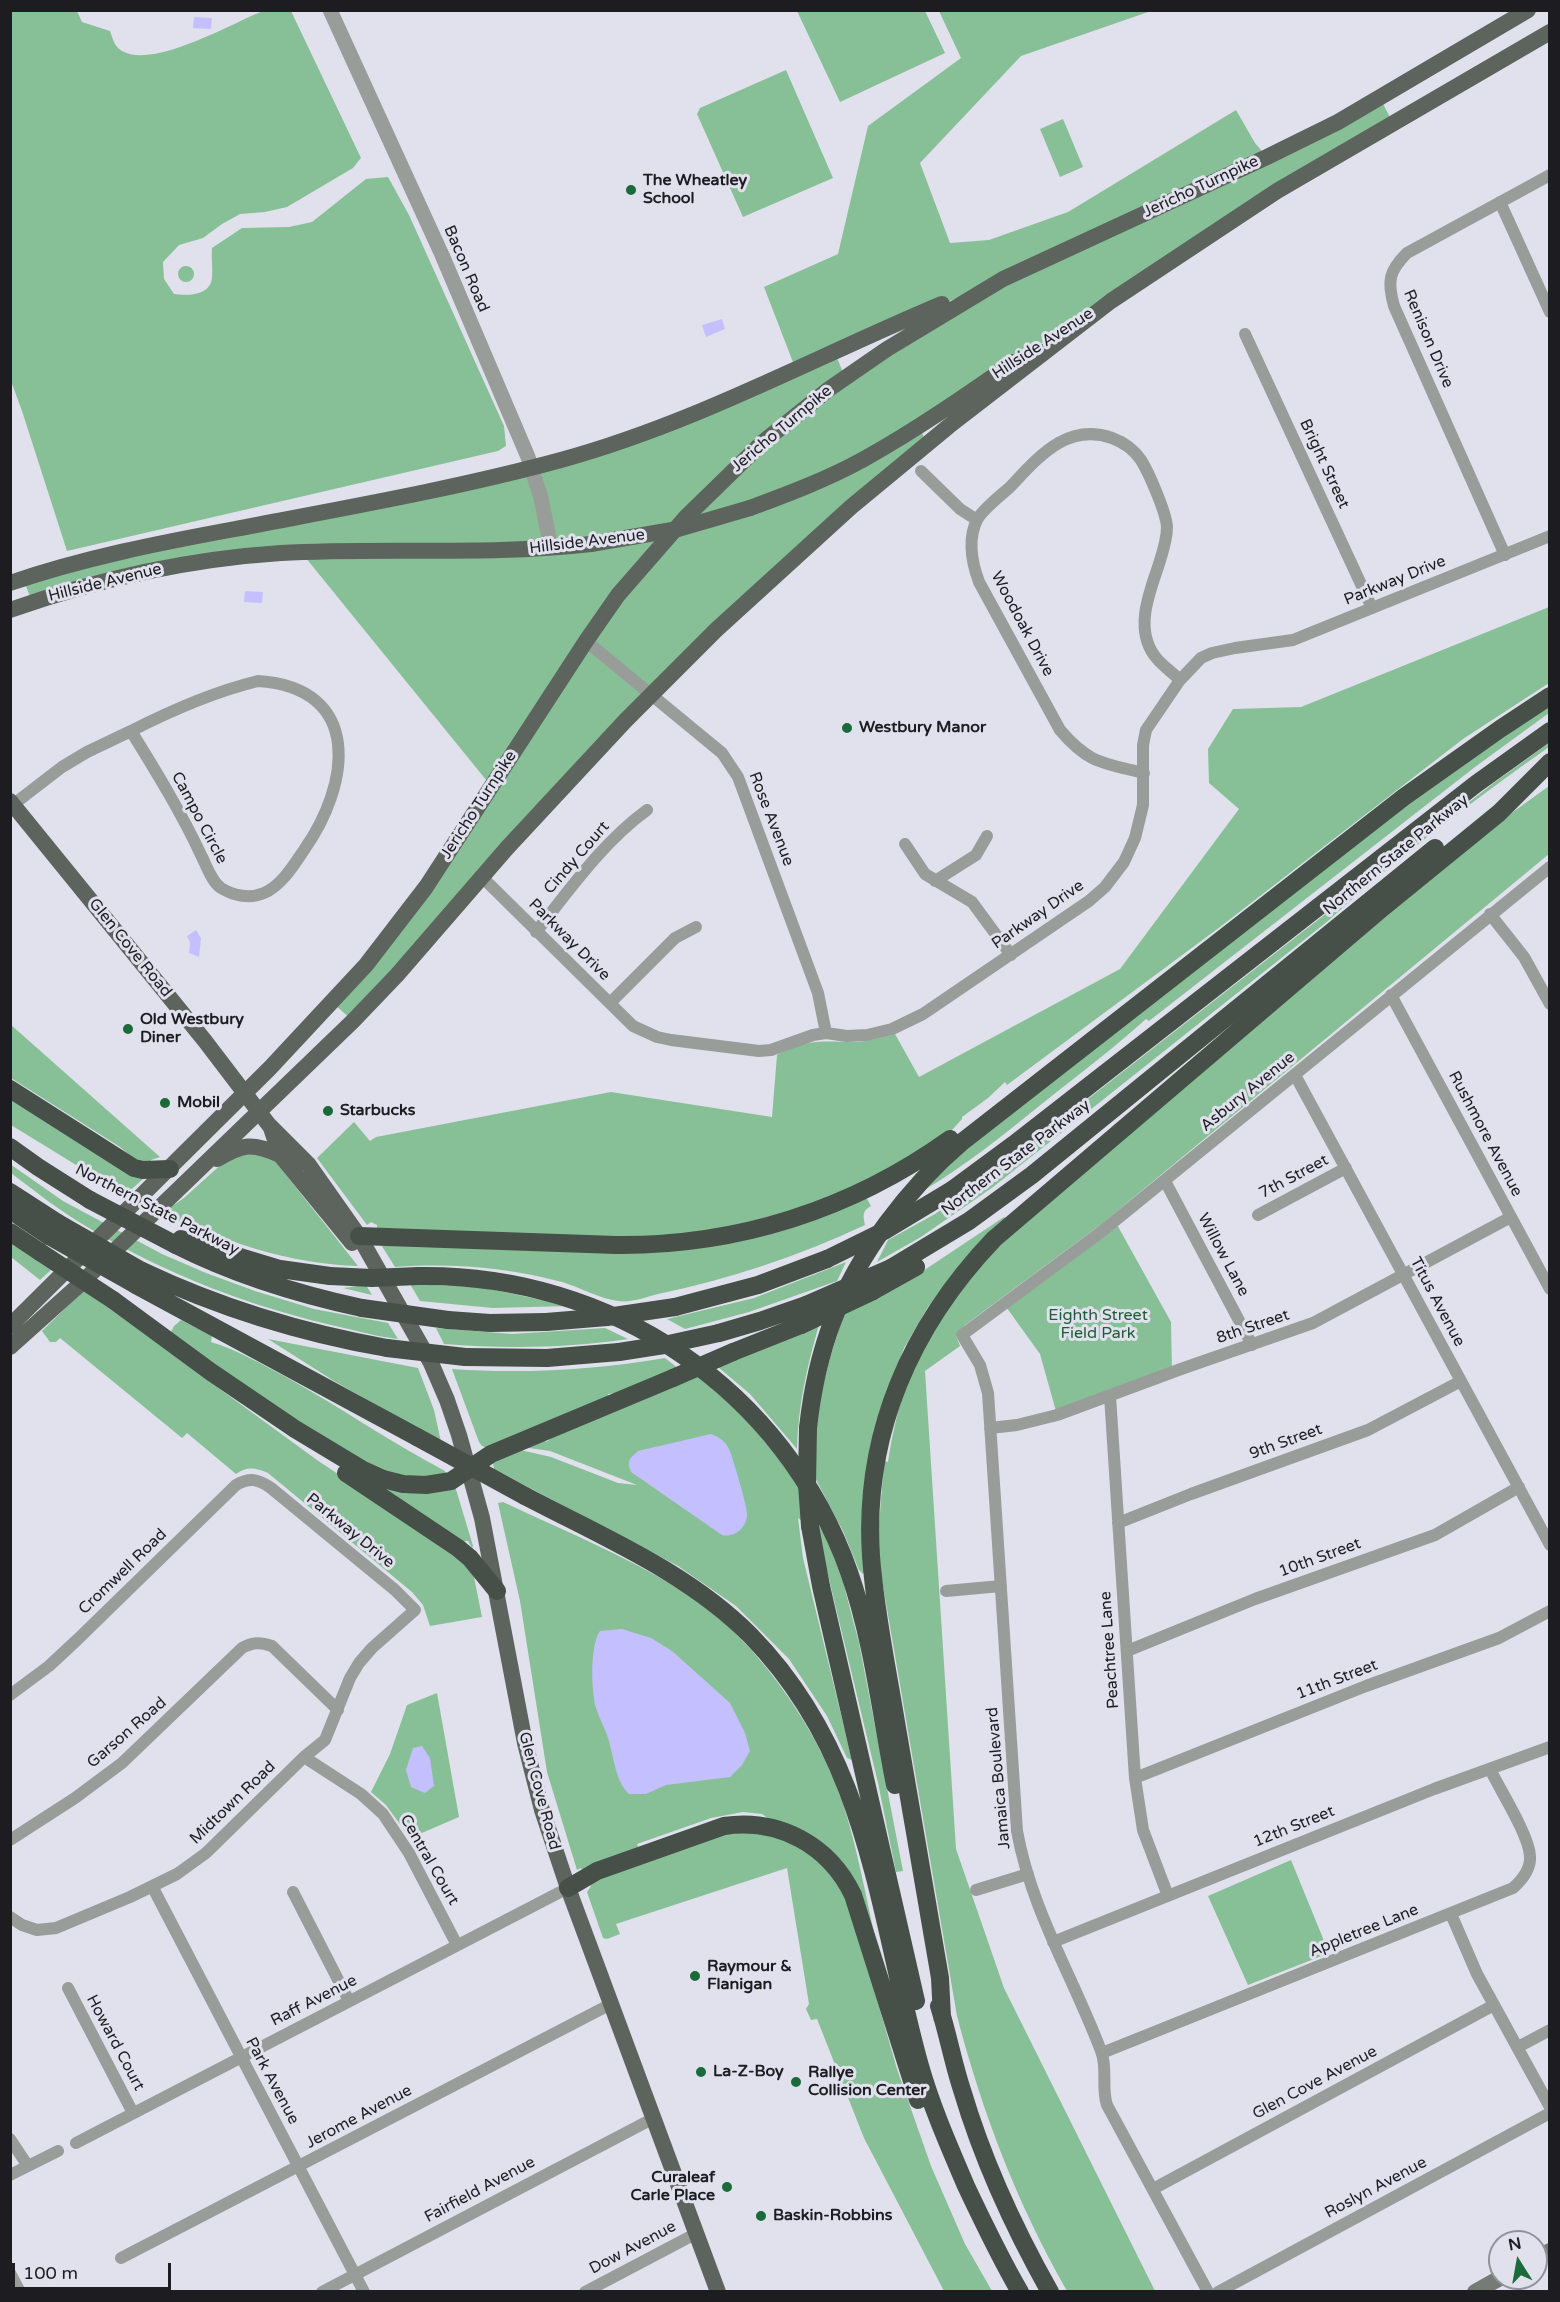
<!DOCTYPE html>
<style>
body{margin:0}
#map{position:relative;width:1560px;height:2302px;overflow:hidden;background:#e1e0ed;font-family:"Varela Round",sans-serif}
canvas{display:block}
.frame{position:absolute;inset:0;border:12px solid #1d1c21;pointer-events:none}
.north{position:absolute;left:1488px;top:2230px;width:60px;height:60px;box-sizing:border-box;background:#e1e0ed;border:2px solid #93929b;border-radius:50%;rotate:349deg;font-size:16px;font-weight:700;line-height:24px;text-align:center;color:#1d1c21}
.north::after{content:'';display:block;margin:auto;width:21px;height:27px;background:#1a6a3a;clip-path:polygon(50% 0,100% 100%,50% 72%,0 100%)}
.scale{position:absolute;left:12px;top:2263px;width:159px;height:27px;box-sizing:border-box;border:3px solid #1d1c21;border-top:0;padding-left:8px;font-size:18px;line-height:21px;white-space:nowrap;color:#1d1c21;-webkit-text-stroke:4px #e1e0ed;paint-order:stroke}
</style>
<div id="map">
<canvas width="1560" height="2302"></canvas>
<div class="frame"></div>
<div class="north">N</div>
<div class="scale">100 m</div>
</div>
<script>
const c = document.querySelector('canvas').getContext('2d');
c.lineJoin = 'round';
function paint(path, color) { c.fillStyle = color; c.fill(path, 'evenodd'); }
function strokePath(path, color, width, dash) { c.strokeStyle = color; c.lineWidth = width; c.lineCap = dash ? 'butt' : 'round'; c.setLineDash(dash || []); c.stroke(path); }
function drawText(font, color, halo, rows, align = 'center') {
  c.font = font + ' "Varela Round",sans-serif'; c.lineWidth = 6; c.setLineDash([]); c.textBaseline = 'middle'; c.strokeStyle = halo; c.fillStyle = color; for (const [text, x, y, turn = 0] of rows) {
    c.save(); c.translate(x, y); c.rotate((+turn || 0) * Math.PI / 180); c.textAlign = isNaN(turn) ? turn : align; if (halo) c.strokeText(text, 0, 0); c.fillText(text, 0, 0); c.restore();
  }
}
const green = new Path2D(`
 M11,10L77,11L82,22L110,31C113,39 114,46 122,51C154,69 232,23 263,11C271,9 283,10 291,11L361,158L353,168L287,207L265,212L240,214L222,224L203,238L179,245L163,262L164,279L174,294C187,296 211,296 212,277C213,268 211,258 212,248L242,228L289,227L312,222L366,179L388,177L409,215L504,426L506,446L498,451L67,551L22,411L11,381Z
 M797,11H925L945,53L840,102Z
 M939,11H1151L1021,56L920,163L950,243L989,240L1068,212L1236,110L1255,143L1267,157L1380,98L1393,123L1028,352L919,426L927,444L773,576L353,1021L333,1003L491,786L301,552L282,553L32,602L23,578L560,460L796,370L764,287L838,254L868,126L961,58ZM997,281L845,377L835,353L917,315Z
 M786,70L833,178L743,217L697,114L700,108Z
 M1063,119L1083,167L1060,177L1040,129Z
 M178 274a8 8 0 1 1 16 0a8 8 0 1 1-16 0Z
 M1549,607V683L1463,739L1220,927L1007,1085L1005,1082L988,1098L962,1117V1119L952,1130L883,1172L825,1199L762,1221L683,1235L605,1238L377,1228V1225L371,1222L367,1225L317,1158L354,1122L370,1141L376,1137L611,1092L772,1117L777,1055C806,1038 825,1042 857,1042C870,1041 882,1037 895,1034L919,1077L1120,969L1239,809L1209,783L1208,749L1233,709L1301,707Z
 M1549,704V713L1475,767L1149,1021L1146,1019C1113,1049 1078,1075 1043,1103C1003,1135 964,1167 921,1192L953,1159L1353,844Z
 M1549,743V747C1474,800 1396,858 1328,921L993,1187L921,1237L877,1262L888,1240L935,1214L985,1179L1495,782Z
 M1549,786V854L1099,1226L965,1325L956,1336L960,1346L925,1371L956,1849L1004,1988L1155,2291H1067C1017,2203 983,2115 957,2016L877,1551L884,1461L888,1462C896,1410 911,1357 941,1313C982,1251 1053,1199 1110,1149C1236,1039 1366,932 1495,825Z
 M10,1024L160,1157L151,1160L150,1164L139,1163L120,1147L11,1078Z
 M10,1094L143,1179L125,1195L11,1125Z
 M236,1151L253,1153L275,1161L358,1266C288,1264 224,1241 162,1213L184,1198Z
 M10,1164L63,1201L162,1254L206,1273L255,1291L314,1309L388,1323L398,1339C379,1337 362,1332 344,1328C254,1308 167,1275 89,1228C61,1212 36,1192 11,1173Z
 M865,1195L871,1206C862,1211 863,1216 865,1225C799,1256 730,1279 658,1294C646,1297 631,1303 618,1301C601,1299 579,1287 562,1282C504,1267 454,1263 395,1267L380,1243L625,1250Z
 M1004,1217L1007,1219L961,1263L928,1307L904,1348L883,1408L866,1568L863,1574L859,1570L843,1531L814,1476L817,1411L830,1358L844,1314L914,1277Z
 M1115,1221L1171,1322L1172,1372L1057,1415L1040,1354L1004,1304Z
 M11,1241L52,1269L40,1280L11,1257Z
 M846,1262L837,1281L749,1312L685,1329L667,1319L754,1298Z
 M410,1284L481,1287L570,1306L493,1308L420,1301Z
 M366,1285L372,1295L343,1288Z
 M84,1290L317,1460L461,1556L473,1572L482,1617L430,1626L423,1605L412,1592L268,1473C255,1468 248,1466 236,1474L187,1433L182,1438L60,1338L56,1342H50L42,1331Z
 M181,1320L212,1336L211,1342C238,1350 261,1364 286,1377C340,1407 390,1442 445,1471L446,1475L421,1478L380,1471L345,1452L225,1372L171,1332L174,1326Z
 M819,1325C807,1366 798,1406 797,1449L750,1394L718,1367Z
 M436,1328L512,1334L605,1328L628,1339C568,1348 505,1349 444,1344Z
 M268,1339L418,1368L434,1410L441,1442L334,1381Z
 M665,1358L679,1369L617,1393L608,1394L609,1398L488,1448L482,1446L479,1442L452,1369C524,1374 594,1370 665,1358Z
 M698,1375L743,1416L775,1454L793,1478L825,1536L842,1578L859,1643L903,1871L896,1872L878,1783L818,1533L798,1518L803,1558L852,1760L847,1758L827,1716L789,1659L736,1606L678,1566L494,1469L493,1463L516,1449L551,1457L618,1483L637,1485L550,1451L529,1448L530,1443L544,1438L546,1442L560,1432Z
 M382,1485L455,1486L473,1546L472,1548L468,1541H465L463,1544L388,1492Z
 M503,1502C567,1532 634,1559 693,1598C758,1642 819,1731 843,1804C857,1847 865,1893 875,1937L854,1883L762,1814L743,1812L711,1818L637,1844L639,1849L582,1870L581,1868L577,1870L547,1772L520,1601L498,1503Z
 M437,1693L459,1817L410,1838L386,1805L371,1792L390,1754L407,1705Z
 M739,1831L778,1836L818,1860L843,1890L861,1944L897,2069L931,2166L965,2244L992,2291H944L864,2138L817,2019L811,2020L806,2009L809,2004L787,1868L616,1924L620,1934L607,1939L603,1938L587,1892L591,1886L590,1883L714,1834Z
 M1291,1860L1329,1953L1248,1985L1208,1896Z`);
const water = new Path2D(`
 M194,17L212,18L211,29L193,28Z
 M722,319L725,329L706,337L702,325Z
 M245,591L263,592L262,603L244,602Z
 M196,930L201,938L199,957L189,953L190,942L187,936Z
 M711,1434C719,1437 725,1441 729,1449C732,1455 748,1509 747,1514C747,1528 734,1538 722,1535L631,1472C626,1461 630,1458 638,1451Z
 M622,1629L651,1638L672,1651L730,1703L745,1733L750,1751L742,1765L730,1777L666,1785L646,1794H629C615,1781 614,1756 608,1738C605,1728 599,1718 596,1708C591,1691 590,1644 600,1631Z
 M422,1746L430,1758L434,1786L425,1793L411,1787L406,1770L413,1748Z`);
const minor = new Path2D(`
 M1500,202L1550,312
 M1245,334L1372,608
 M921,471L960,509L977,520
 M1505,555L1394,306C1387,281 1389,271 1407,253L1550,175
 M586,641L722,753L738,777L818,993L826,1033
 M258,681C364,688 350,785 304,850C294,865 281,886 264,893C250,899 234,896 221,888C212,882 207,867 202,857C181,812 157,773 131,731C172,710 213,692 258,681Z
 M1144,773C1103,763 1089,764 1060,730L979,582C972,563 967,540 977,520C982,510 1000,496 1009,488C1038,458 1066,422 1112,438C1123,442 1134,450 1141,460C1149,473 1166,512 1167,527C1167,541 1162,554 1158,567C1149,594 1135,628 1154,655C1160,664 1172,672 1180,680
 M10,807L62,767L87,752L131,731
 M905,844L925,874L972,902L1011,955
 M482,877L633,1026L657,1037L671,1040L759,1051L771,1050L813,1035L826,1033L847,1036L867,1035L892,1029L923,1014L1089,901L1105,887L1124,862L1135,838L1143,805V745L1146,730L1180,680L1201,658L1212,653L1235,648L1293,640L1550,536
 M935,881L976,855L987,836
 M1490,914L1524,957L1550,1004
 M536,932C570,889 603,842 647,810
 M1391,995L1550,1289
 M610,1003L675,938L696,927
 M1295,1075L1550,1545
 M1165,1181L1252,1345
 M1258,1215L1346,1168
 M1110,1396L1135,1778L1143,1830L1168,1896
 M990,1428L1017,1425L1057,1415L1181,1369L1313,1323L1511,1217
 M1118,1523L1191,1494L1368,1430L1461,1381
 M946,1591L1001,1586
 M1127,1651L1255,1599L1435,1535L1519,1487
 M10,1695L49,1666L78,1639L236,1485C250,1477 258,1479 271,1488L395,1590L415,1610L372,1648L359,1663L350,1678L325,1740L304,1757L206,1853L177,1874L130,1897L56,1928L37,1930L22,1925L10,1917
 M304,1757L361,1794L383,1814L409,1853L457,1945
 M1135,1778L1366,1686L1499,1638L1550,1611
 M10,1840L75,1798L122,1763L242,1648C253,1642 260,1642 272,1646L338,1710
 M152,1886L364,2292
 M976,1890L1028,1874
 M293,1892L349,2001
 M1451,1914L1477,1974L1550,2107
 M1053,1942L1434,1789L1550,1747
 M68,1988L133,2113
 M1518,2047L1550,2030
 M1102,2053L1513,1888C1522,1880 1531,1869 1530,1856C1529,1835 1500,1790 1490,1769
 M10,2139L28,2166
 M76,2143L568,1888
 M10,2175L58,2151
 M1153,2189L1494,2005
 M121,2258L611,2004
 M10,2273L20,2292
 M322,2292L654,2118
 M585,2292L697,2233
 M1208,2292L1107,2105C1101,2088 1108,2068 1101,2051C1073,1977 1031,1909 1017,1831L988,1393L980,1365L962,1335L1101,1232L1550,867
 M1218,2292L1550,2113`);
const tertiary = new Path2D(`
 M330,10L442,255L528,457L541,498L551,548`);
const secondary = new Path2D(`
 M1536,2259L1550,2251
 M1475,2292L1500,2278`);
const primary = new Path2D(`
 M750,508C788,494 828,479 864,459C916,430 965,396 1014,362
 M10,583C83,558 159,543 235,529C344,508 454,489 561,460C696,423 815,357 942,304
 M10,610C98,579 189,559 281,553C384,547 488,556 591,544
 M10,801L205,1041L269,1125L309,1165L359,1236L431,1363L447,1400L459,1435L482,1518L525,1743L542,1810L568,1888L718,2292
 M271,1128L280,1155L352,1243
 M217,1159C243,1144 252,1142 280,1155
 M10,1326L270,1068L366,965L426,887L586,641L618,595L686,517L763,442L829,389L887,349L1003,279L1267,157L1338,122L1528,10
 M10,1347L78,1286L353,1021L397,975L507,848L625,721L716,630L851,507L949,426L1111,301L1277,191L1550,32`);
const motorway = new Path2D(`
 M10,1089L134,1168L143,1170L170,1169
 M10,1147L38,1167L90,1200
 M952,1190L1013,1145L1476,784L1550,731
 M10,1192L58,1223
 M10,1210L49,1236
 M10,1232L40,1252
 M359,1236L616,1245C737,1246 851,1210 950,1139
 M181,1239L280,1269L330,1276
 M176,1245C235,1275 297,1294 362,1308
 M891,1268L969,1221L1032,1175L1435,848
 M142,1271C220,1308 302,1333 387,1348
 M418,1276C611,1273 784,1389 849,1572C873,1640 881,1715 895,1785
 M136,1285L417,1437
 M873,1291L916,1267
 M113,1300L211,1372L295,1429L363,1470L383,1479L403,1484L426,1485L451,1481L491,1454L673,1378
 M675,1307L758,1285L827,1259
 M448,1320L490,1323L546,1322
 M719,1333L760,1321L806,1305
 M733,1352L801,1325
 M465,1357L547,1358L619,1352
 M808,1428C812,1391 820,1354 833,1320C858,1254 909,1187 962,1142L1404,797L1500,729L1550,696
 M346,1473L458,1548L470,1558L497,1591
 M525,1496C603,1537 689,1573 751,1636C870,1758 877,1911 920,2066C932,2108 949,2146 966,2186C983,2222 1000,2258 1020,2292
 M810,1526L821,1586L916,2001
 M568,1888L597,1871L724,1826C779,1818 829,1845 853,1895L918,2100
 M939,2006C948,2034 953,2063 962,2090C983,2161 1014,2228 1050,2292
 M942,2017L940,1978C925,1893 911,1807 896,1722C887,1667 875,1611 871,1556C863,1434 911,1326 994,1239L1380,910L1499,813L1550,762`);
const primaryBridge = new Path2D(`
 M591,544L678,529L750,508`);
const motorwayBridge = new Path2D(`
 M90,1200L176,1245
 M58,1223L142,1271
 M49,1236L136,1285
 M40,1252L113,1300
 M827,1259L884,1231L952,1190
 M330,1276L372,1278L418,1276
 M806,1305L891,1268
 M362,1308L448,1320
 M546,1322L607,1317L675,1307
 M801,1325L873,1291
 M387,1348L465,1357
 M619,1352L664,1345L719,1333
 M673,1378L733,1352
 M808,1428L807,1484L810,1526
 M417,1437L525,1496`);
const markers = [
 [631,190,6,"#1a6a3a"],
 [847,728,6,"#1a6a3a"],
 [128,1029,6,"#1a6a3a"],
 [165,1103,6,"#1a6a3a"],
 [328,1111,6,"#1a6a3a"],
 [695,1976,6,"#1a6a3a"],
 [701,2072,6,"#1a6a3a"],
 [796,2082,6,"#1a6a3a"],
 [727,2187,6,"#1a6a3a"],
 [761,2216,6,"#1a6a3a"]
];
const poiNames = [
 ["The Wheatley",643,181],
 ["School",643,199],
 ["Westbury Manor",859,728],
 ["Old Westbury",140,1020],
 ["Diner",140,1038],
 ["Mobil",177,1103],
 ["Starbucks",340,1111],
 ["Raymour &",707,1967],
 ["Flanigan",707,1985],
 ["La-Z-Boy",713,2072],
 ["Rallye",808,2073],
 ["Collision Center",808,2091],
 ["Curaleaf",715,2178,"right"],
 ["Carle Place",715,2196,"right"],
 ["Baskin-Robbins",773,2216]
];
const streetNames = [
 ["Jericho Turnpike",1201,187,-25],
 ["Bacon Road",466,269,67],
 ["Renison Drive",1428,339,67],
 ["Hillside Avenue",1043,344,-33],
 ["Jericho Turnpike",782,429,-40],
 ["Bright Street",1324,464,65],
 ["Hillside Avenue",587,542,-7],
 ["Parkway Drive",1395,581,-22],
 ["Hillside Avenue",105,583,-14],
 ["Woodoak Drive",1022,624,62],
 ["Jericho Turnpike",479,805,-57],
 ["Campo Circle",199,818,62],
 ["Rose Avenue",771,819,69],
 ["Northern State Parkway",1396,855,-39],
 ["Cindy Court",577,858,-49],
 ["Parkway Drive",1038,915,-35],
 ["Parkway Drive",569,940,45],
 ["Glen Cove Road",130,948,51],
 ["Asbury Avenue",1248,1092,-39],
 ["Rushmore Avenue",1485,1134,62],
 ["Northern State Parkway",1016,1158,-37],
 ["7th Street",1294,1177,-28],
 ["Northern State Parkway",157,1210,27],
 ["Willow Lane",1223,1255,62],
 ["Titus Avenue",1437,1302,62],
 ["8th Street",1253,1327,-19],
 ["9th Street",1286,1442,-20],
 ["Parkway Drive",350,1531,39],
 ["10th Street",1320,1558,-20],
 ["Cromwell Road",123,1572,-44],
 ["Peachtree Lane",1110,1650,-94],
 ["11th Street",1337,1680,-21],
 ["Garson Road",127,1733,-41],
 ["Jamaica Boulevard",999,1778,-95],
 ["Glen Cove Road",539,1791,75],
 ["Midtown Road",233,1803,-44],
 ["12th Street",1294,1827,-22],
 ["Central Court",429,1860,60],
 ["Appletree Lane",1364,1931,-22],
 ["Raff Avenue",314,2001,-27],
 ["Howard Court",115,2043,62],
 ["Park Avenue",272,2081,62],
 ["Glen Cove Avenue",1315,2083,-28],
 ["Jerome Avenue",359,2117,-28],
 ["Roslyn Avenue",1376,2188,-28],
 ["Fairfield Avenue",480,2190,-28],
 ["Dow Avenue",633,2248,-28]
];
const parkNames = [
 ["Eighth Street",1098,1316],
 ["Field Park",1098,1334]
];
paint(green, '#87c096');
paint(water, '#c4c0ff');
strokePath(minor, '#989d99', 12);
strokePath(tertiary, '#989d99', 15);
strokePath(secondary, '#757c76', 16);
strokePath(primary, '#5c645d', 16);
strokePath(motorway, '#465049', 18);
strokePath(primaryBridge, '#5c645d', 16);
strokePath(motorwayBridge, '#465049', 18);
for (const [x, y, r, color] of markers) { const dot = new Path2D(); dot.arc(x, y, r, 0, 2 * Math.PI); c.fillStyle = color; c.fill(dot); strokePath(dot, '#e1e0ed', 2); }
drawText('bold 16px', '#1d1c21', '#e1e0ed', poiNames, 'left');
drawText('16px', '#1d1c21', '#e1e0ed', streetNames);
drawText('16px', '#1c5d34', '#e1e0ed', parkNames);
</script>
